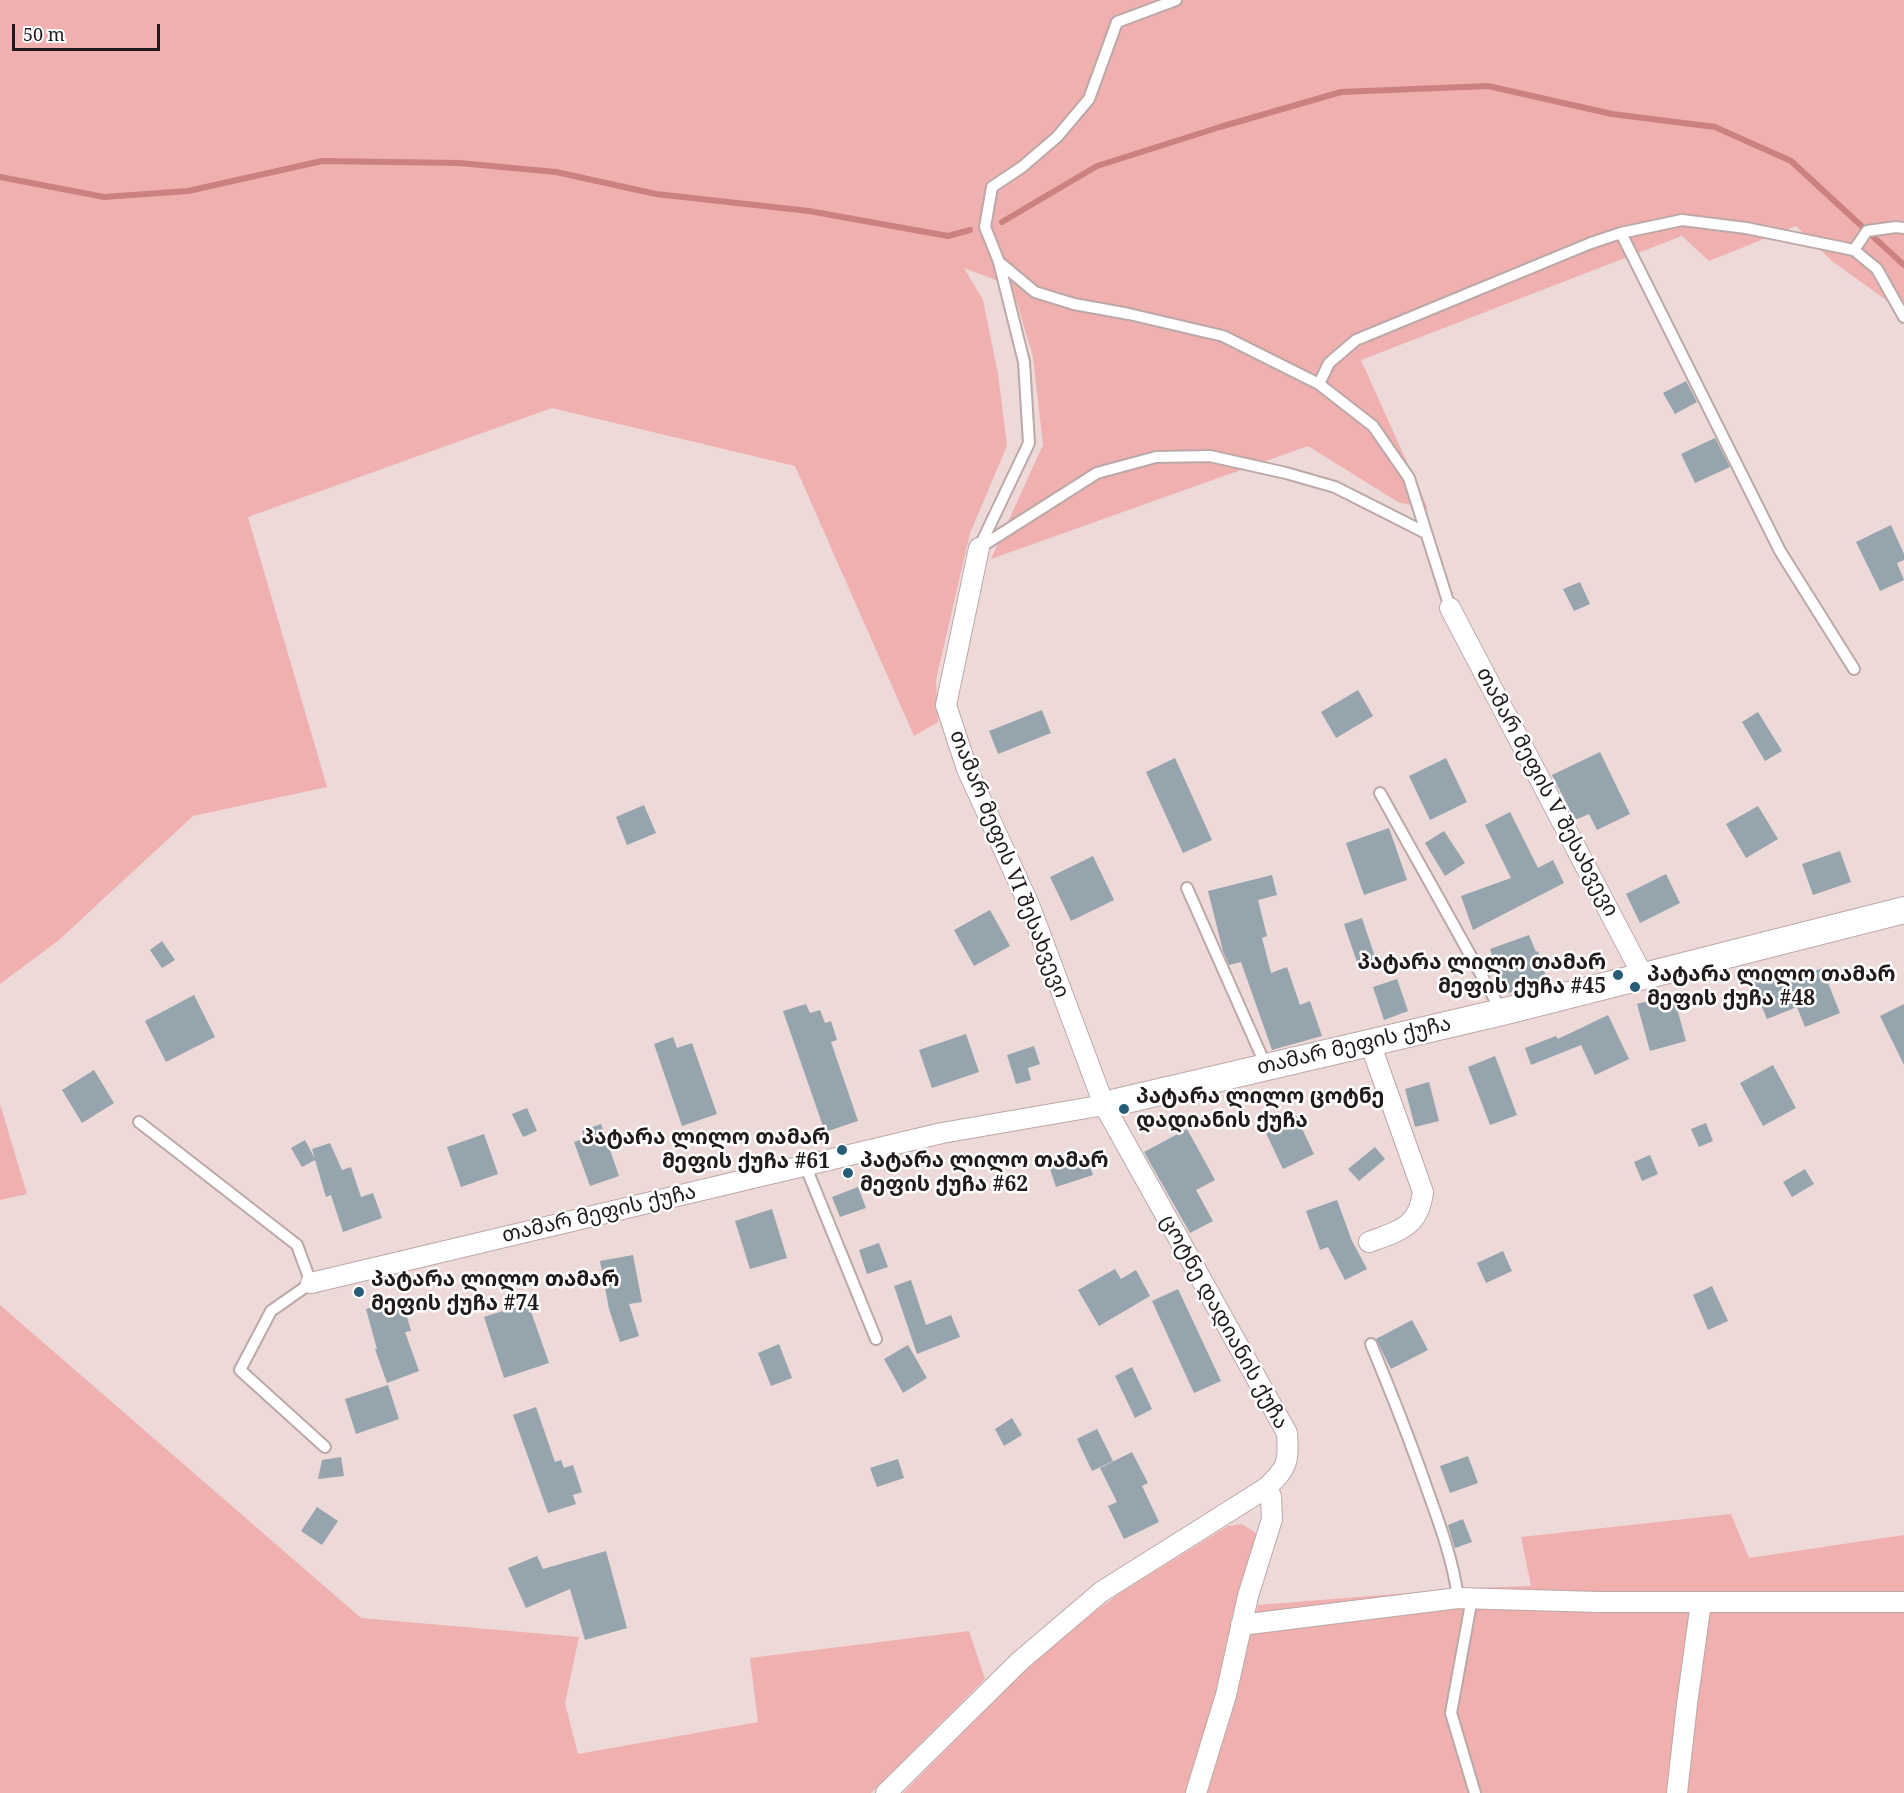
<!DOCTYPE html>
<meta charset="utf-8">
<style>
body{margin:0}
#map{position:relative;width:1904px;height:1793px;overflow:hidden;background:#edd9d8;font-family:"Noto Serif",serif}
canvas{display:block}
.scale{position:absolute;left:12px;top:24px;width:148px;height:27px;box-sizing:border-box;border:3px solid #211a1a;border-top:0;padding-left:8px;font-size:18px;line-height:21px;white-space:nowrap;color:#211a1a;-webkit-text-stroke:4px #fff;paint-order:stroke}
</style>
<div id="map">
<canvas width="1904" height="1793"></canvas>
<div class="scale">50 m</div>
</div>
<script>
const c = document.querySelector('canvas').getContext('2d');
c.lineJoin = 'round';
function paint(path, color) { c.fillStyle = color; c.fill(path, 'evenodd'); }
function strokePath(path, color, width, dash) { c.strokeStyle = color; c.lineWidth = width; c.lineCap = dash ? 'butt' : 'round'; c.setLineDash(dash || []); c.stroke(path); }
function drawText(font, color, halo, rows, align = 'center') {
  c.font = font + ' "Noto Serif","Noto Sans Georgian",serif'; c.lineWidth = 5; c.setLineDash([]); c.textBaseline = 'middle'; c.strokeStyle = halo; c.fillStyle = color; for (const [text, x, y, turn = 0] of rows) {
    c.save(); c.translate(x, y); c.rotate((+turn || 0) * Math.PI / 180); c.textAlign = isNaN(turn) ? turn : align; if (halo) c.strokeText(text, 0, 0); c.fillText(text, 0, 0); c.restore();
  }
}
const green = new Path2D(`
 M0,0H1904V313L1832,261L1796,226L1709,261L1682,236L1361,360L1428,509L1398,502L1308,446L991,559L1043,445L1033,357L1012,286L964,268L983,300L998,374L1007,446L970,533L936,680L938,722L914,736L795,466L552,408L248,517L327,787L193,816L59,940L0,984Z
 M0,1104L27,1194L0,1200Z
 M0,1305L361,1618L579,1637L565,1703L578,1754L758,1722L750,1658L969,1631L985,1679L871,1793H0Z
 M1731,1514L1749,1558L1904,1535V1793H1207L1258,1605L1470,1588L1531,1586L1521,1537Z
 M1242,1524L1256,1533L1257,1542L1191,1793H903L1054,1641L1123,1591L1228,1526Z`);
const stream = new Path2D(`
 M0,177L104,197L188,191L322,161L459,163L556,172L656,194L809,211L948,236L970,230
 M1002,222L1097,166L1220,127L1341,92L1488,86L1612,114L1715,127L1791,161L1904,265`);
const building = new Path2D(`
 M1686,381L1697,402L1675,414L1663,393Z
 M1715,438L1730,467L1695,483L1681,454Z
 M1891,525L1904,554V560L1897,563L1904,580L1880,591L1856,542Z
 M1580,582L1590,604L1574,611L1563,589Z
 M1358,690L1373,716L1336,738L1321,712Z
 M1042,710L1051,733L998,754L989,731Z
 M1758,712L1782,751L1765,761L1742,722Z
 M1600,752L1630,814L1597,830L1589,814L1575,820L1552,775Z
 M1175,758L1212,840L1183,853L1146,772Z
 M1446,758L1467,802L1430,820L1409,776Z
 M644,805L656,833L627,845L616,817Z
 M1758,806L1778,839L1746,858L1726,824Z
 M1510,812L1538,868L1553,860L1564,883L1473,930L1461,896L1511,878L1485,825Z
 M1389,828L1407,880L1364,895L1346,843Z
 M1444,831L1465,863L1445,876L1425,843Z
 M1840,851L1851,882L1813,895L1802,864Z
 M1093,856L1114,900L1071,921L1050,877Z
 M1666,874L1680,903L1640,923L1626,894Z
 M1272,875L1277,895L1258,900L1267,936L1262,938L1271,973L1287,967L1300,1005L1310,1001L1322,1036L1272,1050L1241,962L1229,965L1223,951L1208,891Z
 M990,910L1010,946L974,966L954,930Z
 M1362,918L1378,966L1360,971L1344,924Z
 M1529,935L1536,952L1538,951L1547,979L1506,994L1490,949Z
 M162,941L175,960L162,968L150,950Z
 M1822,968L1840,1013L1805,1027L1797,1007L1767,1019L1751,980L1774,971L1780,985Z
 M1397,979L1408,1011L1384,1020L1373,987Z
 M1673,994L1686,1041L1650,1051L1637,1004Z
 M194,995L215,1037L166,1062L145,1021Z
 M806,1004L810,1013L820,1010L825,1023L831,1021L837,1040L831,1042L858,1121L825,1132L783,1011Z
 M1904,1004V1065L1880,1016Z
 M1608,1015L1629,1059L1595,1075L1581,1045L1531,1065L1525,1048L1556,1036L1558,1039Z
 M966,1034L979,1072L932,1088L919,1050Z
 M673,1037L677,1048L692,1043L717,1114L682,1126L654,1044Z
 M1034,1046L1040,1064L1028,1068L1031,1080L1016,1084L1007,1055Z
 M1495,1056L1517,1115L1490,1125L1468,1067Z
 M1773,1065L1796,1108L1763,1126L1740,1083Z
 M94,1070L114,1103L82,1123L62,1090Z
 M1429,1082L1439,1121L1415,1127L1405,1089Z
 M527,1108L537,1131L523,1137L512,1114Z
 M1296,1116L1314,1154L1283,1169L1265,1131Z
 M1706,1123L1713,1141L1699,1147L1691,1129Z
 M601,1124L619,1176L590,1186L574,1142L585,1138L582,1131Z
 M1187,1129L1215,1180L1196,1190L1213,1221L1190,1233L1144,1152Z
 M484,1134L498,1174L461,1187L447,1147Z
 M305,1140L315,1159L312,1149L330,1143L342,1170L351,1167L361,1197L373,1193L382,1218L343,1232L331,1195L326,1197L315,1160L302,1167L291,1148Z
 M1375,1147L1385,1159L1359,1181L1348,1169Z
 M1086,1154L1093,1175L1056,1187L1049,1166Z
 M1650,1155L1658,1174L1642,1181L1634,1162Z
 M1805,1169L1814,1184L1792,1197L1783,1182Z
 M858,1187L866,1208L840,1217L832,1197Z
 M1337,1200L1352,1241L1367,1269L1345,1280L1328,1247L1320,1250L1306,1211Z
 M772,1209L787,1258L750,1269L735,1221Z
 M879,1243L888,1267L867,1274L859,1250Z
 M1503,1251L1512,1271L1486,1283L1477,1263Z
 M633,1255L642,1302L629,1304L639,1336L620,1342L609,1309L600,1261Z
 M1115,1269L1121,1279L1136,1270L1150,1296L1099,1326L1078,1290Z
 M911,1280L926,1325L951,1315L960,1337L917,1354L894,1286Z
 M1712,1286L1728,1321L1708,1330L1693,1295Z
 M1178,1289L1221,1381L1194,1393L1152,1301Z
 M402,1299L411,1331L405,1332L419,1371L387,1383L375,1349H377L366,1309Z
 M528,1303L549,1363L504,1378L484,1317Z
 M1412,1320L1428,1350L1391,1369L1376,1339Z
 M779,1344L792,1378L771,1386L758,1353Z
 M908,1345L927,1378L903,1393L884,1359Z
 M1132,1367L1152,1409L1135,1418L1115,1376Z
 M388,1385L399,1419L356,1434L345,1399Z
 M536,1407L555,1462L561,1460L564,1468L573,1465L582,1492L573,1495L576,1504L548,1513L513,1415Z
 M1012,1418L1022,1435L1004,1446L995,1429Z
 M1097,1429L1113,1461L1092,1471L1077,1439Z
 M1132,1452L1148,1483L1142,1486L1159,1522L1124,1539L1108,1506L1117,1502L1100,1468Z
 M1468,1456L1478,1483L1450,1493L1440,1466Z
 M341,1457L344,1476L318,1479L322,1460Z
 M898,1459L904,1478L877,1487L870,1468Z
 M317,1507L338,1521L322,1545L301,1531Z
 M1463,1519L1472,1542L1455,1548L1448,1525Z
 M606,1551L627,1628L585,1640L570,1589L526,1608L508,1568L537,1556L543,1569Z`);
const service = new Path2D(`
 M1904,228L1896,227L1867,231L1854,250L1877,269L1904,317
 M1621,233L1780,551L1854,669
 M999,262L1035,292L1074,304L1129,314L1223,336L1319,384
 M979,548L1029,443L1024,362L999,262L985,227L992,187L1022,167L1057,137L1089,99L1117,22L1176,0
 M979,548L1097,473L1156,457L1210,456L1286,473L1335,487L1426,533
 M1450,608L1409,478L1373,426L1319,384L1329,363L1356,340L1591,243L1621,233L1682,220L1746,228L1854,250
 M1380,793L1502,1012
 M1187,888L1266,1066
 M139,1122L297,1245L311,1283L271,1311L240,1370L325,1447
 M805,1165L876,1339
 M1371,1344C1391,1392 1410,1440 1427,1489C1440,1525 1453,1560 1458,1598
 M1472,1598L1451,1713L1475,1793`);
const minor = new Path2D(`
 M1450,608L1643,976
 M1369,1242C1399,1231 1419,1227 1423,1192L1370,1043
 M311,1283L942,1133L1104,1105
 M1241,1625L1458,1598L1599,1602H1904
 M886,1793L1020,1661L1101,1592L1266,1488C1288,1467 1289,1463 1287,1433L1104,1105L1030,907L967,769L946,705L979,548
 M1196,1793L1226,1695L1248,1596L1272,1519L1271,1496L1266,1488
 M1677,1793L1687,1704L1701,1602`);
const tertiary = new Path2D(`
 M1104,1105L1502,1012L1904,910`);
const markers = [
 [1618,975,6,"#265c77"],
 [1635,987,6,"#265c77"],
 [1124,1109,6,"#265c77"],
 [842,1150,6,"#265c77"],
 [848,1173,6,"#265c77"],
 [359,1292,6,"#265c77"]
];
const streetNames = [
 ["თამარ მეფის V შესახვევი",1547,792,62],
 ["თამარ მეფის VI შესახვევი",1009,864,68],
 ["თამარ მეფის ქუჩა",1354,1046,-13],
 ["თამარ მეფის ქუჩა",599,1214,-13],
 ["ცოტნე დადიანის ქუჩა",1224,1322,61]
];
const poiNames = [
 ["პატარა ლილო თამარ",1606,963,"right"],
 ["მეფის ქუჩა #45",1606,987,"right"],
 ["პატარა ლილო თამარ",1647,975],
 ["მეფის ქუჩა #48",1647,999],
 ["პატარა ლილო ცოტნე",1136,1097],
 ["დადიანის ქუჩა",1136,1121],
 ["პატარა ლილო თამარ",830,1138,"right"],
 ["მეფის ქუჩა #61",830,1162,"right"],
 ["პატარა ლილო თამარ",860,1161],
 ["მეფის ქუჩა #62",860,1185],
 ["პატარა ლილო თამარ",371,1280],
 ["მეფის ქუჩა #74",371,1304]
];
paint(green, '#efb0af');
strokePath(stream, '#cb8180', 6);
paint(building, '#95a4ad');
strokePath(service, '#bba8a7', 14);
strokePath(minor, '#bba8a7', 22);
strokePath(tertiary, '#bba8a7', 28);
strokePath(service, '#fff', 10);
strokePath(minor, '#fff', 20);
strokePath(tertiary, '#fff', 26);
for (const [x, y, r, color] of markers) { const dot = new Path2D(); dot.arc(x, y, r, 0, 2 * Math.PI); c.fillStyle = color; c.fill(dot); strokePath(dot, '#fff', 2); }
drawText('21px', '#211a1a', '#fff', streetNames);
drawText('bold 21px', '#211a1a', '#fff', poiNames, 'left');
</script>
